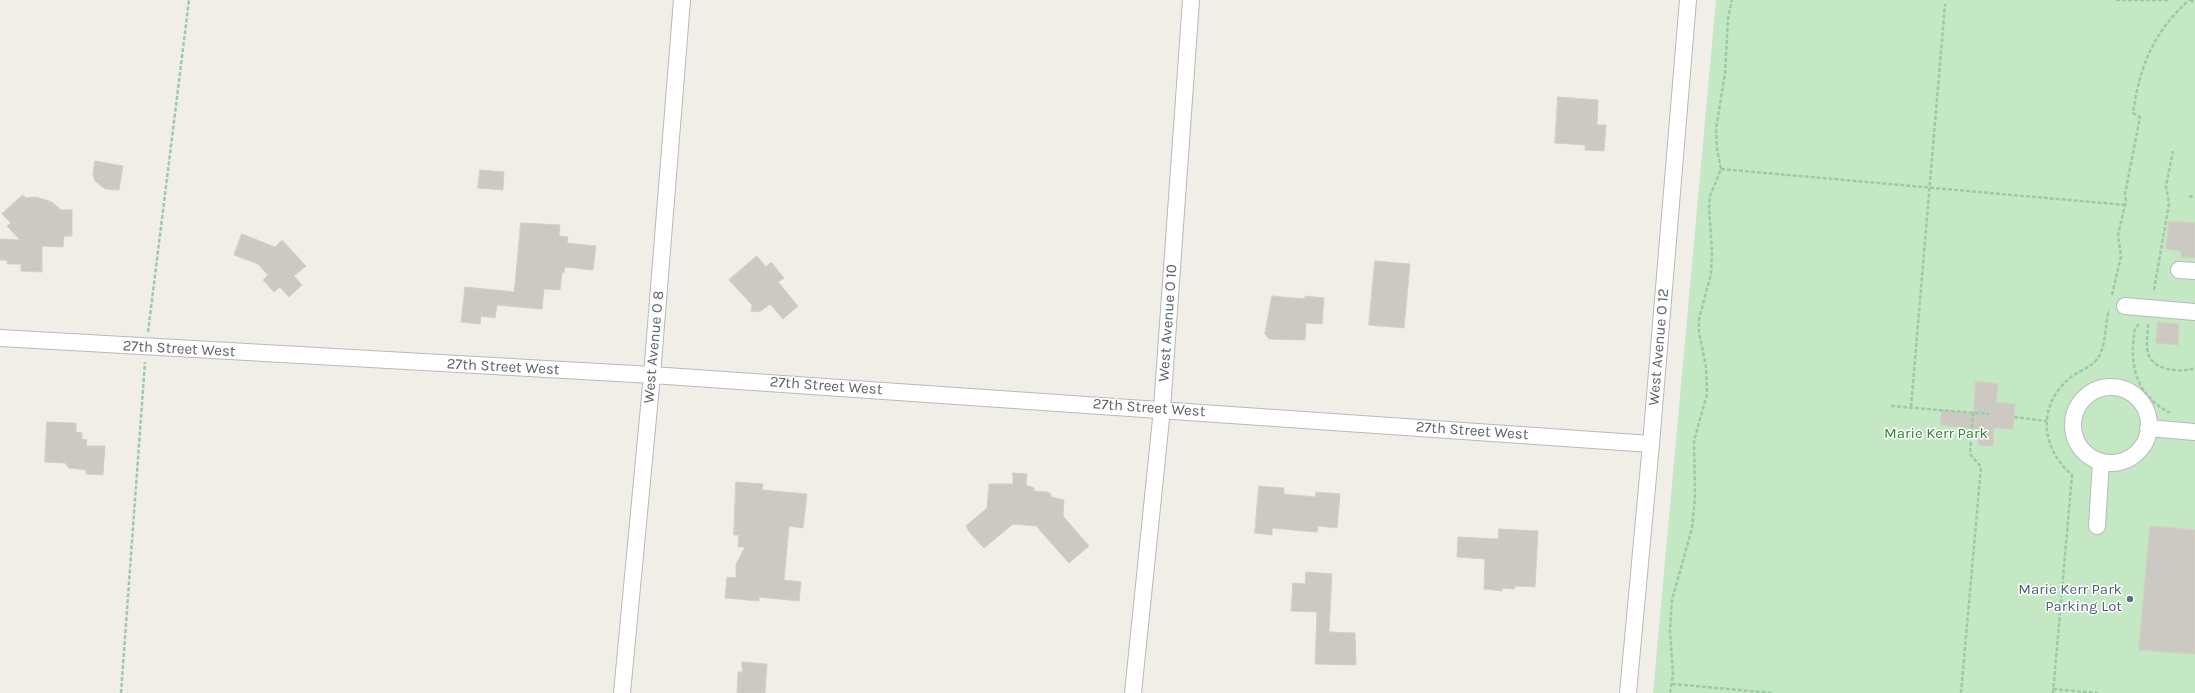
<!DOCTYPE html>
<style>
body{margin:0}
canvas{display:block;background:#f0eee6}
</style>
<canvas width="2195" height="693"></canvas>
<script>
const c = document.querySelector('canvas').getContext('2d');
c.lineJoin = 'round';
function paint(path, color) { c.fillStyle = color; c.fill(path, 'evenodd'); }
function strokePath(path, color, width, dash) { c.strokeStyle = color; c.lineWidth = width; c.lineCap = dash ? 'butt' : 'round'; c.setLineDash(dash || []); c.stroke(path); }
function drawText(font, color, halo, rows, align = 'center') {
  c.font = font + ' Karla,sans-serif'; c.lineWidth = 3; c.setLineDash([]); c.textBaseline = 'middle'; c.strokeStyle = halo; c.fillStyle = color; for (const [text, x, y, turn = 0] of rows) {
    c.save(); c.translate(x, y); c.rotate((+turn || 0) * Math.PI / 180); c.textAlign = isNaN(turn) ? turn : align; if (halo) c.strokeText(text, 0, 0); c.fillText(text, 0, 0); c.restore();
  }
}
const green = new Path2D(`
 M1716,0H2195V693H1653Z`);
const building = new Path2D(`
 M1558,97L1598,100L1597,125H1606L1604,151L1585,150V145L1555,143Z
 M95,161L123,166L119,190L105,189L95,181L93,175Z
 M480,170L504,172L503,190L478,188Z
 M23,195L26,198L36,197L52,202L61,210H72V236H64L63,247L42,246V272L21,271V264H7V260H0V239L20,240L7,226L11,223L2,214Z
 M2169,221L2195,223V258L2181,257V251L2166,249Z
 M521,223L560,225L559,236L568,237L567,243L596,246L593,270L565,267L564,273L562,272L560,290L544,289L542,309L497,305L495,318L481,316L480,324L461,322L465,287L514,292Z
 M242,234L275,247L282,240L306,266L294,276L302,285L289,297L280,287L274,292L263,280L268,275L258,264L234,255Z
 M757,256L766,267L771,262L784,278L778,282L798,306L783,319L770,304L761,311L751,312L752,305L729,280Z
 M1375,261L1410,264L1404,328L1369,325Z
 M1272,296L1305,299V296L1324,298L1322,324L1306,323L1305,340L1269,339L1265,334Z
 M2158,322L2179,324L2178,345L2156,343Z
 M1976,381L1998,384L1996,402L2015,404L2013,429L1994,428L1993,446L1978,445L1979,430L1940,425L1942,410L1973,414Z
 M47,422L76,423V432L82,433V439L87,440L86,446H105L103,475L86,474V470L69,468L65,463L45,462Z
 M1013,473L1027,474L1026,485L1034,488V491L1047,492L1051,494V497L1064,500L1063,516L1089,546L1069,563L1036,526L1013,524L984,548L970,533L966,526L987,508L989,484H1013Z
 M736,482L763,484L762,490L807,494L803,528L789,526L784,580L801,582L799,601L759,597V601L725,598L727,577L736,578V564L745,547H738L739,535H734Z
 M1259,486L1284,488V494L1315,497L1316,492L1340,494L1337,528L1318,526L1317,532H1315L1272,528V535L1255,533Z
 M2150,526L2195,530V654L2139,650Z
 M1499,529L1538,531L1535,587L1516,586L1514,589L1502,588V591L1484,589L1485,559L1457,557L1458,537L1498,539Z
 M1306,572L1332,574L1329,632L1355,633L1356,665L1315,664L1317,612L1291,611L1293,583L1305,584Z
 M742,662L767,664L765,693H737L738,672H742Z`);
const path = new Path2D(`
 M2116,0H2169
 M2190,0L2195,2
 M1721,169L2125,205
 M2189,196L2195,197
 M2154,290L2169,204L2166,186L2173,151
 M2112,295L2121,256L2118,235L2126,201L2125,194L2140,117L2133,113C2140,65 2153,33 2189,0
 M2139,324L2135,328C2129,366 2135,394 2170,413
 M2148,324C2148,333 2145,347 2149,356C2156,371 2182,373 2195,368
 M148,332L189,0
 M1891,406L1989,414
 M1911,407L1945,4
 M2014,417L2047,421
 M1672,684L1773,693
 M2053,689L2098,693
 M121,693L145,362
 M1670,693L1673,675L1670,630L1672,600L1692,528L1695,498L1694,441L1707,394L1706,367L1699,332V319L1711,274L1712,252L1709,207L1710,196L1721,169L1717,149L1716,129L1725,73L1728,18L1732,0
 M1961,693L1981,467L1970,454L1973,412
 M2053,693L2072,475C2041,448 2036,406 2071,377C2079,371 2092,367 2098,358C2106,346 2105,324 2109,310`);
const minor = new Path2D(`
 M2179,270L2195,271
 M2125,306L2195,312
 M0,338L652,375L1651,444
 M2073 425a38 38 0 1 1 76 0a38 38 0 1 1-76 0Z
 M2148,428L2195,432
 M2097,526L2101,462
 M622,693L652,375L682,0
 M1133,693L1162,409L1191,0
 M1628,693L1651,444L1688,0`);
const markers = [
 [2130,599,4,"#5c6f8a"]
];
const streetNames = [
 ["West Avenue O 10",1168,323,-86],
 ["West Avenue O 8",654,347,-85],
 ["West Avenue O 12",1659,347,-85],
 ["27th Street West",179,349,3],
 ["27th Street West",503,367,3],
 ["27th Street West",826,386,4],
 ["27th Street West",1149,408,4],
 ["27th Street West",1472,431,4]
];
const parkNames = [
 ["Marie Kerr Park",1936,434]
];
const serviceNames = [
 ["Marie Kerr Park",2122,590],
 ["Parking Lot",2122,607]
];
paint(green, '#c4e8c3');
paint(building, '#ccc9c3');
strokePath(building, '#d5cfc4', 1);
strokePath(minor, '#b7b9bd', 18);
strokePath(path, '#9bcaa7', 2.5, [4, 2]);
strokePath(minor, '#fff', 16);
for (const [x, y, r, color] of markers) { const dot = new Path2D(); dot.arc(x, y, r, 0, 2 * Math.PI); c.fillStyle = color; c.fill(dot); strokePath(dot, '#fff', 1.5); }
drawText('15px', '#5e6267', '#fff', streetNames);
drawText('15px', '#318232', '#fff', parkNames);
drawText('15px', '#4e5e75', '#fff', serviceNames, 'right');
</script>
